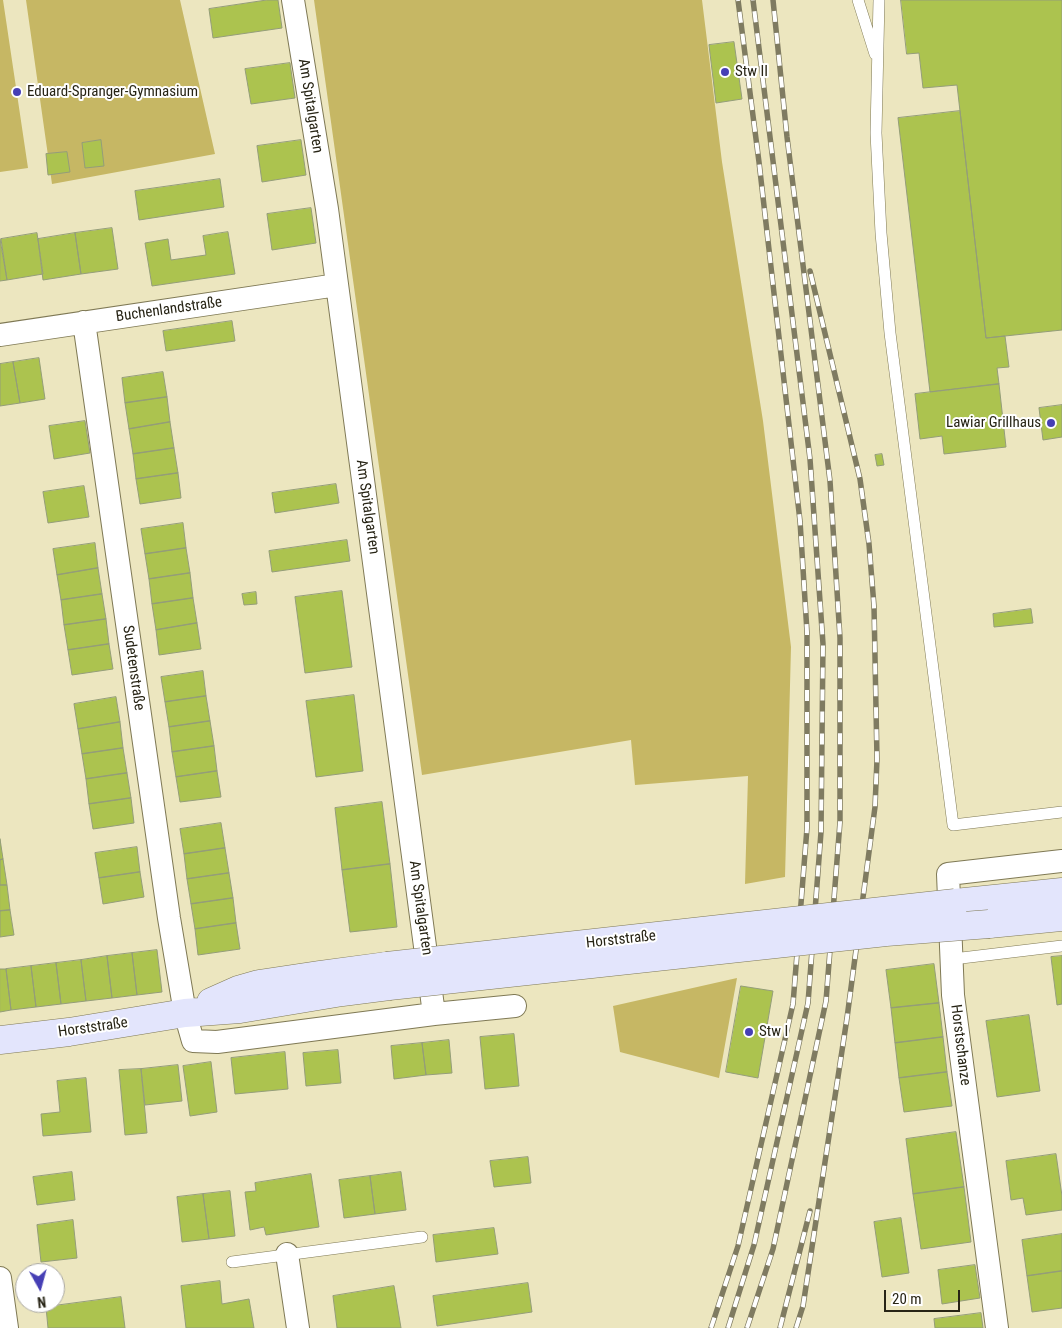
<!DOCTYPE html>
<meta charset="utf-8">
<style>
body{margin:0}
#map{position:relative;width:1062px;height:1328px;overflow:hidden;background:#ece6bf;font-family:"Roboto Condensed",sans-serif}
canvas{display:block}
.north{position:absolute;left:15px;top:1263px;width:50px;height:50px;box-sizing:border-box;background:#fff;border:1px solid #a9a7a1;border-radius:50%;rotate:173deg;font-size:14px;font-weight:700;line-height:20px;text-align:center;color:#272415}
.north::after{content:'';display:block;margin:auto;width:18px;height:22px;background:#463fb5;clip-path:polygon(50% 0,100% 100%,50% 72%,0 100%)}
.scale{position:absolute;left:884px;top:1290px;width:76px;height:22px;box-sizing:border-box;border:2px solid #272415;border-top:0;padding-left:6px;font-size:15px;line-height:18px;white-space:nowrap;color:#272415;-webkit-text-stroke:4px #fff;paint-order:stroke}
</style>
<div id="map">
<canvas width="1062" height="1328"></canvas>
<div class="north">N</div>
<div class="scale">20 m</div>
</div>
<script>
const c = document.querySelector('canvas').getContext('2d');
c.lineJoin = 'round';
function paint(path, color) { c.fillStyle = color; c.fill(path, 'evenodd'); }
function strokePath(path, color, width, dash) { c.strokeStyle = color; c.lineWidth = width; c.lineCap = dash ? 'butt' : 'round'; c.setLineDash(dash || []); c.stroke(path); }
function drawText(font, color, halo, rows, align = 'center') {
  c.font = font + ' "Roboto Condensed",sans-serif'; c.lineWidth = 4; c.setLineDash([]); c.textBaseline = 'middle'; c.strokeStyle = halo; c.fillStyle = color; for (const [text, x, y, turn = 0] of rows) {
    c.save(); c.translate(x, y); c.rotate((+turn || 0) * Math.PI / 180); c.textAlign = isNaN(turn) ? turn : align; if (halo) c.strokeText(text, 0, 0); c.fillText(text, 0, 0); c.restore();
  }
}
const green = new Path2D(`
 M0,0H3L28,168L0,172Z
 M26,0H180L215,154L52,184Z
 M314,0H702L722,162L763,421L791,647L785,877L745,884L748,776L635,785L631,740L422,775Z
 M737,978L719,1078L620,1052L613,1006Z`);
const building = new Path2D(`
 M267,0H278L282,28L213,38L209,9Z
 M901,0H1062V330L986,338L957,85L923,88L919,53L907,54Z
 M734,42L742,99L716,103L709,45Z
 M290,63L295,98L251,104L245,69Z
 M960,111L986,338L1005,336L1009,367L997,368L999,384L930,392L898,118Z
 M101,140L104,166L85,168L82,143Z
 M301,140L306,175L262,182L257,146Z
 M67,152L70,172L48,175L46,154Z
 M220,179L224,207L139,220L135,191Z
 M311,208L316,243L272,250L267,214Z
 M112,228L118,269L81,274L75,233Z
 M228,232L235,274L152,286L145,243L168,239L171,260L206,255L203,236Z
 M37,233L43,274L7,280L1,239Z
 M75,233L81,274L43,280L38,239Z
 M0,239L7,280L0,281Z
 M232,321L235,341L166,351L163,331Z
 M39,358L45,399L20,403L13,362Z
 M13,362L20,403L0,406V364Z
 M163,372L167,397L125,403L122,378Z
 M999,384L1006,447L944,454L942,436L920,439L915,394Z
 M167,397L170,422L129,429L125,403Z
 M1062,405V437L1043,440L1039,408Z
 M85,421L90,453L54,459L49,426Z
 M170,422L174,448L133,454L129,429Z
 M174,448L178,473L136,479L133,454Z
 M882,454L884,465L877,466L875,455Z
 M178,473L181,498L140,504L136,479Z
 M336,484L339,503L275,513L272,493Z
 M84,486L89,517L48,523L43,492Z
 M183,523L186,548L145,554L141,529Z
 M347,540L350,561L272,572L269,551Z
 M95,543L98,568L57,575L53,549Z
 M186,548L190,573L149,579L145,554Z
 M98,568L102,594L61,600L57,575Z
 M190,573L193,598L152,604L149,579Z
 M342,591L352,667L305,673L295,597Z
 M256,592L257,604L244,605L242,594Z
 M102,594L106,619L64,625L61,600Z
 M193,598L197,623L156,630L152,604Z
 M1031,609L1033,623L994,627L993,614Z
 M106,619L109,644L68,650L64,625Z
 M197,623L201,649L159,655L156,630Z
 M109,644L113,669L72,675L68,650Z
 M203,671L206,696L165,702L161,677Z
 M354,695L363,771L316,777L306,701Z
 M206,696L210,721L169,727L165,702Z
 M116,697L120,722L78,729L74,704Z
 M210,721L214,746L172,752L169,727Z
 M120,722L123,748L82,754L78,729Z
 M214,746L217,771L176,777L172,752Z
 M123,748L127,773L86,779L82,754Z
 M217,771L221,797L180,802L176,777Z
 M127,773L131,798L89,804L86,779Z
 M131,798L134,823L93,829L89,804Z
 M382,802L390,864L342,870L335,808Z
 M221,823L225,848L184,854L180,829Z
 M0,839L3,859L0,860Z
 M137,847L140,872L99,878L95,853Z
 M225,848L229,873L187,879L184,854Z
 M3,859L7,885H0V860Z
 M390,864L397,927L350,932L342,870Z
 M140,872L144,897L103,904L99,878Z
 M229,873L233,898L191,904L187,879Z
 M0,885H7L10,910L0,911Z
 M233,898L236,923L195,929L191,904Z
 M10,910L14,935L0,937V911Z
 M236,923L240,949L198,955L195,929Z
 M157,950L162,992L137,995L132,953Z
 M132,953L137,995L112,998L107,956Z
 M107,956L112,998L86,1001L81,960Z
 M1062,956V1004L1057,1005L1051,957Z
 M81,960L86,1001L61,1004L56,963Z
 M56,963L61,1004L36,1007L31,966Z
 M934,964L939,1003L891,1008L886,970Z
 M31,966L36,1007L11,1010L6,969Z
 M0,969H6L11,1010L0,1012Z
 M741,986L773,991L758,1078L726,1072Z
 M939,1003L943,1037L895,1043L891,1008Z
 M1029,1015L1040,1091L997,1097L986,1021Z
 M514,1034L519,1086L485,1089L480,1037Z
 M943,1037L947,1072L899,1078L895,1043Z
 M449,1040L452,1073L426,1075L422,1043Z
 M422,1043L426,1075L394,1079L391,1046Z
 M338,1050L341,1083L306,1086L303,1053Z
 M285,1052L288,1089L235,1094L231,1058Z
 M211,1062L217,1112L190,1116L183,1066Z
 M178,1065L182,1101L145,1105L141,1069Z
 M141,1069L147,1133L125,1135L119,1070Z
 M947,1072L952,1106L904,1112L899,1078Z
 M86,1078L91,1132L43,1136L41,1114L60,1112L57,1081Z
 M956,1132L964,1187L913,1194L906,1139Z
 M1056,1154L1062,1196V1210L1026,1215L1023,1198L1011,1200L1006,1161Z
 M528,1157L531,1183L494,1187L490,1161Z
 M72,1172L75,1200L37,1205L33,1177Z
 M401,1172L406,1210L375,1214L370,1176Z
 M311,1174L319,1227L266,1235L264,1227L250,1230L245,1192L256,1191L255,1183Z
 M370,1176L375,1214L344,1218L339,1180Z
 M964,1187L971,1242L921,1249L913,1194Z
 M230,1191L235,1236L209,1239L203,1194Z
 M203,1194L209,1239L182,1242L177,1197Z
 M901,1218L909,1273L882,1277L874,1222Z
 M73,1220L77,1258L41,1262L37,1225Z
 M494,1228L498,1254L436,1262L433,1235Z
 M1062,1234V1271L1027,1276L1022,1240Z
 M975,1265L980,1298L942,1304L938,1270Z
 M1062,1271V1308L1032,1312L1027,1276Z
 M220,1281L222,1304L249,1299L254,1328H186L181,1286Z
 M528,1283L532,1312L437,1326L433,1296Z
 M394,1286L401,1328H337L333,1296Z
 M121,1297L125,1328H48L46,1307Z
 M981,1313L983,1328H935L934,1319Z`);
const lane = new Path2D(`
 M858,0L875,54
 M879,0L876,133L881,233L890,333L953,825L1062,812
 M953,959L1062,946
 M232,1262L422,1237`);
const street = new Path2D(`
 M293,0L327,209L434,1014
 M84,322L169,918L185,1013L193,1041L217,1042L434,1014L515,1006
 M0,335L337,285
 M287,1254L298,1328
 M0,1278L7,1328
 M997,1328L953,995L948,874L1062,861`);
const secondary = new Path2D(`
 M955,903L1062,892
 M989,924L1062,917
 M211,1002L238,990L259,984L319,975L387,966
 M0,1040L69,1032L185,1013L240,1009L342,992L389,986`);
const rail = new Path2D(`
 M711,1328L738,1246L793,1004L807,828V632L800,521L759,162L738,0
 M728,1328L754,1245L808,1003L821,832L823,644L810,459L753,0
 M747,1328L773,1249L826,1001L840,822V638L830,481L787,137L773,0
 M780,1328L810,1211
 M796,1328L803,1306L847,1018L875,807L877,759L874,606L869,544L860,479L810,271`);
const secondaryBridge = new Path2D(`
 M387,966L955,903
 M389,986L886,932L989,924`);
const markers = [
 [725,72,5,"#463fb5"],
 [17,92,5,"#463fb5"],
 [1051,423,5,"#463fb5"],
 [749,1032,5,"#463fb5"]
];
const poiNames = [
 ["Stw II",735,72],
 ["Eduard-Spranger-Gymnasium",27,92],
 ["Lawiar Grillhaus",1041,423,"right"],
 ["Stw I",759,1032]
];
const streetNames = [
 ["Am Spitalgarten",310,106,81],
 ["Buchenlandstraße",169,310,-8],
 ["Am Spitalgarten",367,507,82],
 ["Sudetenstraße",133,668,82],
 ["Am Spitalgarten",420,908,82],
 ["Horststraße",621,940,-6],
 ["Horststraße",93,1028,-8],
 ["Horstschanze",960,1045,83]
];
paint(green, '#c6b764');
paint(building, '#acc34f');
strokePath(building, '#949d79', 1);
strokePath(lane, '#7f7955', 12);
strokePath(street, '#7f7955', 24);
strokePath(secondary, '#7f7955', 29);
strokePath(lane, '#fff', 11);
strokePath(street, '#fff', 22);
strokePath(secondary, '#e3e5fc', 28);
strokePath(rail, '#7f7b61', 5.5);
strokePath(rail, '#fff', 4, [11]);
strokePath(secondaryBridge, '#7f7955', 29, []);
strokePath(secondaryBridge, '#e3e5fc', 28);
for (const [x, y, r, color] of markers) { const dot = new Path2D(); dot.arc(x, y, r, 0, 2 * Math.PI); c.fillStyle = color; c.fill(dot); strokePath(dot, '#fff', 2); }
drawText('15px', '#272415', '#fff', poiNames, 'left');
drawText('15px', '#272415', '#fff', streetNames);
</script>
